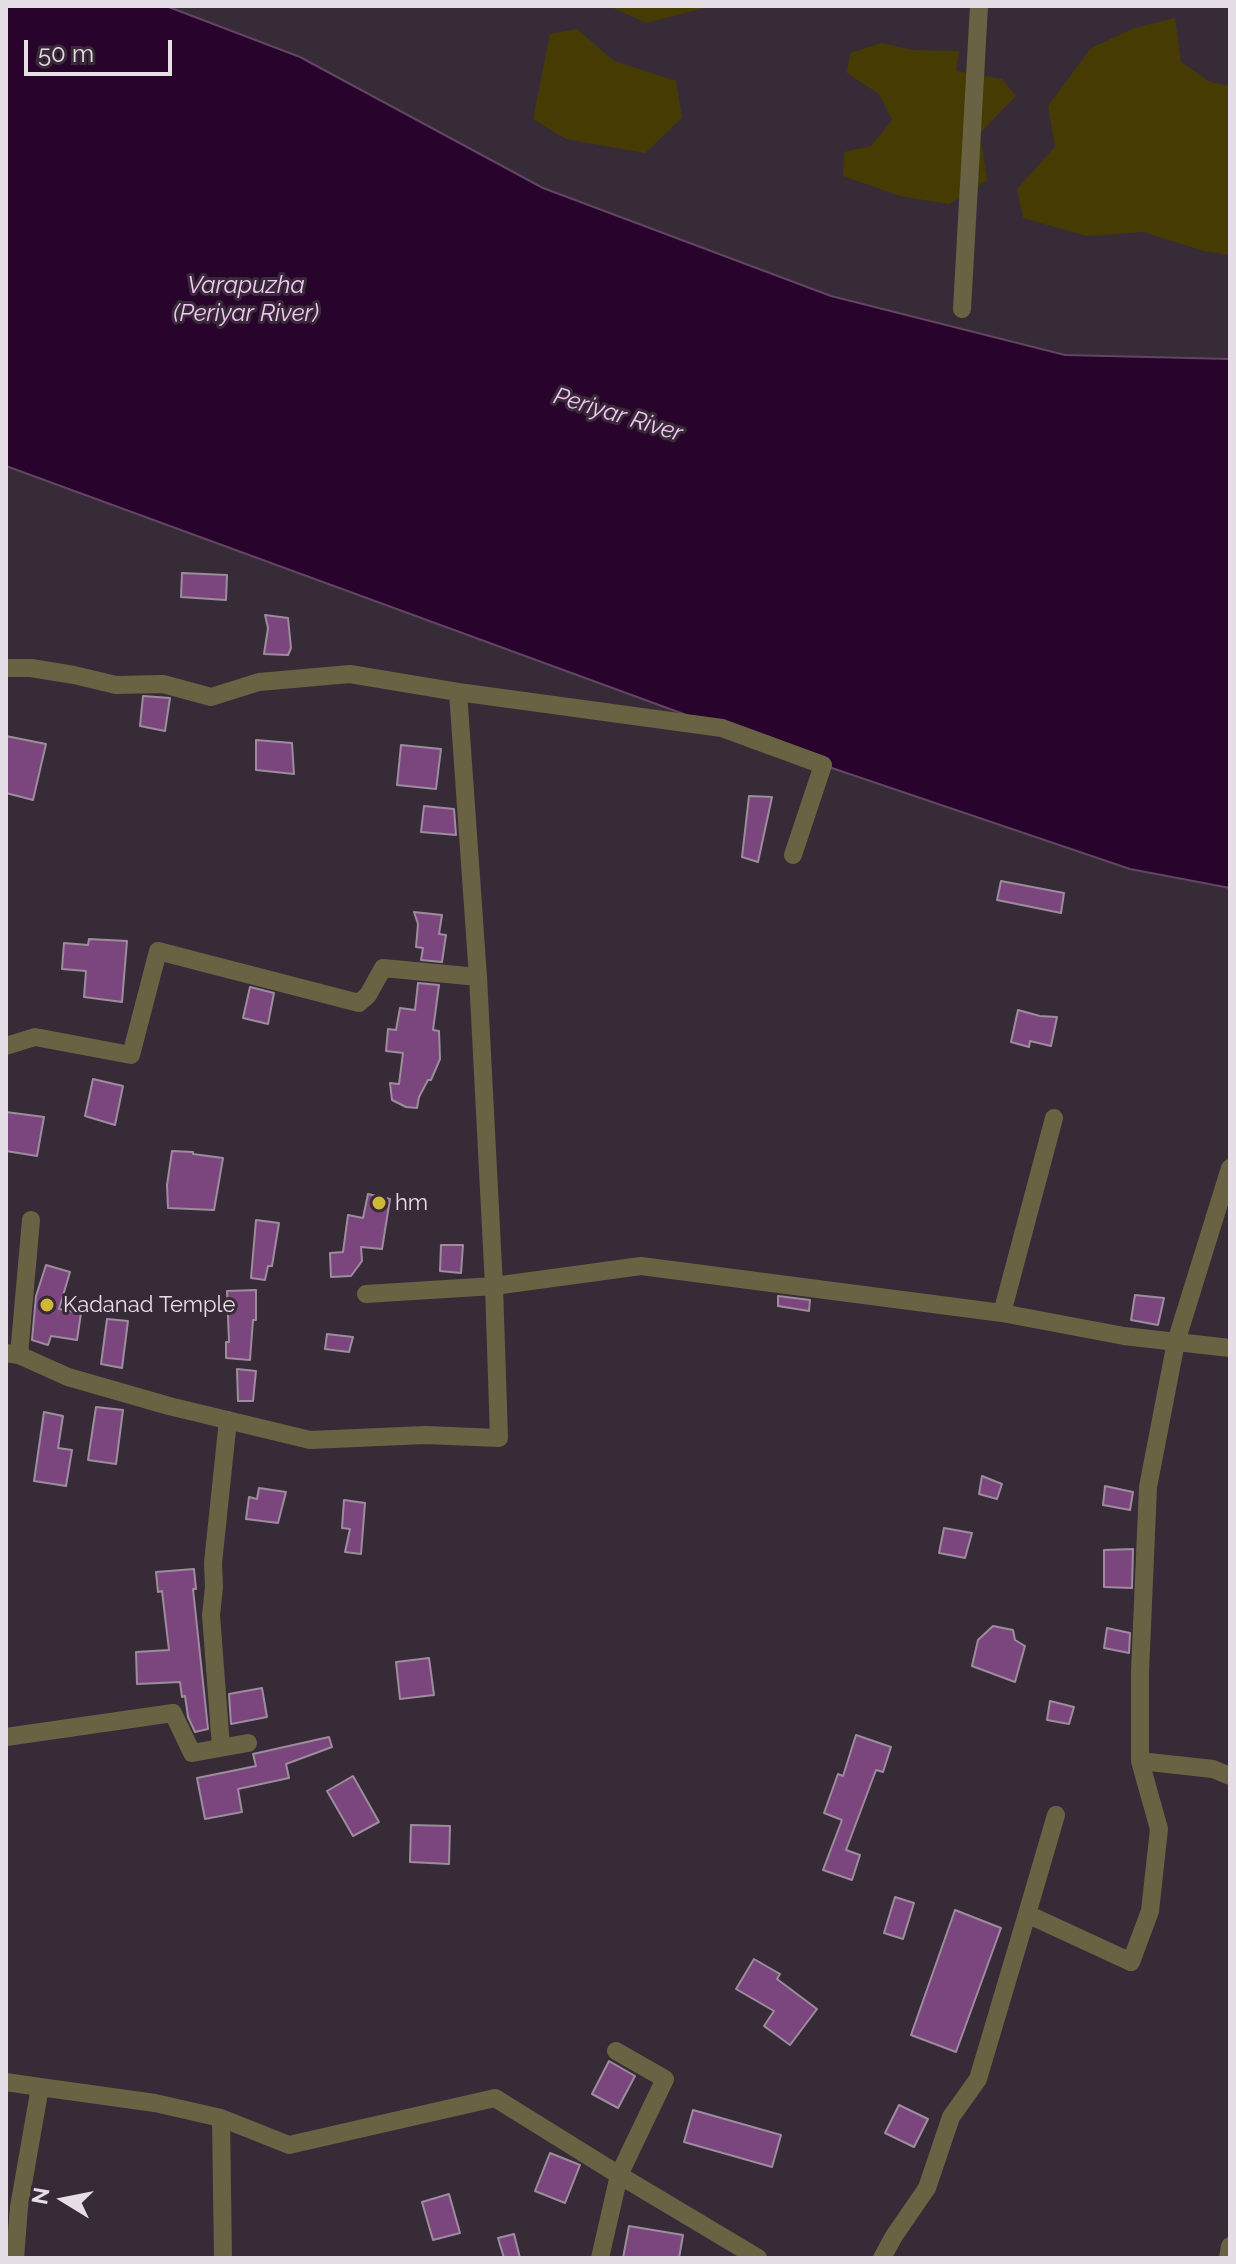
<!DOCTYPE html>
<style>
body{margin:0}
#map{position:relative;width:1236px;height:2264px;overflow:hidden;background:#382b38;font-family:Raleway,sans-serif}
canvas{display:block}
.frame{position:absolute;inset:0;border:8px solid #e6dee6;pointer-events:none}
.north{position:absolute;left:24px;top:2160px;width:80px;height:80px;-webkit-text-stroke:6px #382b38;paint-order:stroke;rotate:280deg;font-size:22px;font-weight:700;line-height:32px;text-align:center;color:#e6dee6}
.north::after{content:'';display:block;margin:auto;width:28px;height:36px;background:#e6dee6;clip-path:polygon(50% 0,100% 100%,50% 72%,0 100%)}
.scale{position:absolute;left:24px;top:40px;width:148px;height:36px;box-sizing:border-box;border:4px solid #e6dee6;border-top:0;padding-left:10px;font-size:24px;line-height:28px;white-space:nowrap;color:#e6dee6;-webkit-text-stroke:6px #382b38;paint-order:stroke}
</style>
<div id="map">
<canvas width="1236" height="2264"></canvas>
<div class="frame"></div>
<div class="north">N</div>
<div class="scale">50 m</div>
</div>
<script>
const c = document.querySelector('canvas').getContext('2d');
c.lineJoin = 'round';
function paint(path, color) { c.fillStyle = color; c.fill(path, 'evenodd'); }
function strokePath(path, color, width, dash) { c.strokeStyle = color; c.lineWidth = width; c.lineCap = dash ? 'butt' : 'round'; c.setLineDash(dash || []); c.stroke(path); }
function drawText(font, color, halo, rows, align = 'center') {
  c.font = font + ' Raleway,sans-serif'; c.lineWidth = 6; c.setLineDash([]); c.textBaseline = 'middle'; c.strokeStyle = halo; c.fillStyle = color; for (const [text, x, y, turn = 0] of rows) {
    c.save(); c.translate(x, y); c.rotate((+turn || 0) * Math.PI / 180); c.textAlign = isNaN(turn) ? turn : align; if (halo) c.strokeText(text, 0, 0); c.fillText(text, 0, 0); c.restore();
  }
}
const green = new Path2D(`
 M609,6H712L647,23Z
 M1175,18L1181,62L1210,82L1230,86V255L1204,251L1143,232L1087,236L1023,218L1017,189L1055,147L1048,106L1091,48L1134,28Z
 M577,29L614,61L676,81L682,118L645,153L566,139L533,119L550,34Z
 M881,43L912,50L959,51L956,71L1002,79L1016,96L980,133L987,180L949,204L900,196L843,176L844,152L871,146L892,120L879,94L847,73L850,53Z`);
const water = new Path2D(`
 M6,6H166L300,57L543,188L831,296L1065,355L1230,359V888L1130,869L823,765L6,466Z`);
const building = new Path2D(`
 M182,573L227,575L226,600L181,597Z
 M265,615L288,618L291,648L288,655L264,654L268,628Z
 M143,696L170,698L165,731L140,726Z
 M6,736L46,744L33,800L6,793Z
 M256,740L292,743L294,774L256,770Z
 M401,745L441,749L436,789L397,785Z
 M749,796L772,797L758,862L742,857Z
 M424,806L454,809L456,835L421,832Z
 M1001,881L1064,893L1061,913L997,900Z
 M414,912L442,915L439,934L446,935L442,962L421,960L423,948L416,947L418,924Z
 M89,939L127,941L122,1002L84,997L86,971L62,969L64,943L88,945Z
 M418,983L439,985L433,1030L439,1031L440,1059L431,1080H428L419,1097L417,1108L406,1107L392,1100L390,1083L399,1084L403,1053L386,1051L388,1029L396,1030L400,1008L415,1010Z
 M250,987L274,993L268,1024L243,1018Z
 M1018,1010L1040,1016L1057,1017L1051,1046L1030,1041L1029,1047L1011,1042Z
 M93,1079L123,1086L115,1125L85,1116Z
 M6,1112L44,1117L37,1156L6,1151Z
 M172,1151L193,1152V1154L223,1158L214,1210L168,1208L167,1185Z
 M368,1194L390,1199L382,1249L361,1247L362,1261L351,1276L331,1277L330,1253L343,1252L348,1215L363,1218Z
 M256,1220L279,1223L272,1266H268L265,1280L251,1278Z
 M441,1245H463L461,1273L440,1271Z
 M46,1265L70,1272L59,1309L81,1313L77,1340L51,1336L48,1345L32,1340L36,1296Z
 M256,1290V1320H253L250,1360L226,1358V1342H229L227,1291Z
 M1135,1295L1164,1298L1158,1325L1131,1320Z
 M778,1296L810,1300L809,1311L778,1306Z
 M107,1319L128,1321L122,1368L101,1364Z
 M327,1334L353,1337L349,1352L325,1349Z
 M237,1369L256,1371L253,1401H238Z
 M96,1407L123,1410L116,1464L88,1460Z
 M44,1412L63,1416L58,1448L72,1450L66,1486L34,1481Z
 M982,1476L1002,1484L997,1499L979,1494Z
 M1105,1486L1133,1492L1130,1510L1103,1505Z
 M259,1488L286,1492L278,1523L246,1519L249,1497L257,1499Z
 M344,1500L365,1503L361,1554L345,1552L350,1529L342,1528Z
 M944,1528L972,1533L965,1558L939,1553Z
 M1133,1549L1132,1588L1104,1587V1550Z
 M194,1569L196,1589H193L208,1729L195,1732L188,1717L185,1696L182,1697L180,1682L137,1684L136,1652L169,1650L162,1591L158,1592L156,1572Z
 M993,1626L1013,1630L1015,1640L1025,1646L1015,1682L972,1666L978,1640Z
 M1107,1628L1130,1633L1129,1653L1104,1648Z
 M429,1658L434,1695L400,1699L396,1662Z
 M262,1688L267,1717L231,1724L229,1694Z
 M1050,1701L1074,1707L1069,1724L1047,1720Z
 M856,1735L891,1747L883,1772L876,1770L846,1850L860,1855L852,1880L823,1870L842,1820L824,1813L838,1774L843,1776Z
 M329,1737L332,1747L286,1764L289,1778L238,1789L242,1812L205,1819L197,1778L256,1766L253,1754Z
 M353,1776L379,1822L353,1836L327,1791Z
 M411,1825L450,1826L449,1864L410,1862Z
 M895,1897L914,1903L903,1939L884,1933Z
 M955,1910L1001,1928L956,2052L911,2035Z
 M754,1959L780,1974L777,1979L817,2009L790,2045L764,2026L774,2011L736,1989Z
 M609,2061L635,2076L618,2108L592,2094Z
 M899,2105L928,2119L914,2147L885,2133Z
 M693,2110L781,2135L772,2167L684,2142Z
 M550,2153L580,2165L565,2203L535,2191Z
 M449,2194L460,2233L433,2240L422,2202Z
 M629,2226L683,2235L679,2258H623Z
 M514,2234L520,2258H504L498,2238Z`);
const street = new Path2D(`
 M962,309L979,6
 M6,668H31L74,675L116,685L163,684L211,697L259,682L350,674L458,692
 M6,1046L35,1037L131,1055L158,951L359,1003L368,995L383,968L478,977
 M366,1294L494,1286L478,977L458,692L722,728L823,765L793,855
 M1002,1313L1054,1118
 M6,1353L19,1355L68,1377L169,1406L310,1440L426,1435L499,1438L494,1286L641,1266L1002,1313L1124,1336L1230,1348
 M19,1355L31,1220
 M6,1737L173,1713L192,1753L248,1743
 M221,1747L211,1615L214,1587L213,1563L228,1420
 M1140,1761L1213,1769L1230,1776
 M1027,1914L1056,1815
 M616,2051L665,2079L619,2175L758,2258
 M6,2082L40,2087
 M221,2118L223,2258
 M15,2258L19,2207L40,2087L155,2103L221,2118L289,2145L495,2098L619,2175L600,2258
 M882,2258L894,2236L927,2188L951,2117L978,2079L1027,1914L1131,1962L1150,1911L1159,1829L1140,1761V1672L1148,1487L1176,1342L1230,1168
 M1228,2258L1230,2246`);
const markers = [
 [379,1203,8,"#d0b837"],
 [47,1305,8,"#d0b837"]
];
const poiNames = [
 ["hm",395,1203],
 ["Kadanad Temple",63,1305]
];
const waterNames = [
 ["Varapuzha",246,286],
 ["(Periyar River)",246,314],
 ["Periyar River",618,415,17]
];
paint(green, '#463c03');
paint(water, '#28032b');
strokePath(water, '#614563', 2);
paint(building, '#7b467e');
strokePath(building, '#9c8c9c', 2);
strokePath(street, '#696343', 18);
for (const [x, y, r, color] of markers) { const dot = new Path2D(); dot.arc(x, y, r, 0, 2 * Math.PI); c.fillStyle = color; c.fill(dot); strokePath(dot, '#382b38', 3); }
drawText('22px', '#e6dee6', '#382b38', poiNames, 'left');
drawText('italic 24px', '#f5c7f7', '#382b38', waterNames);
</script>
